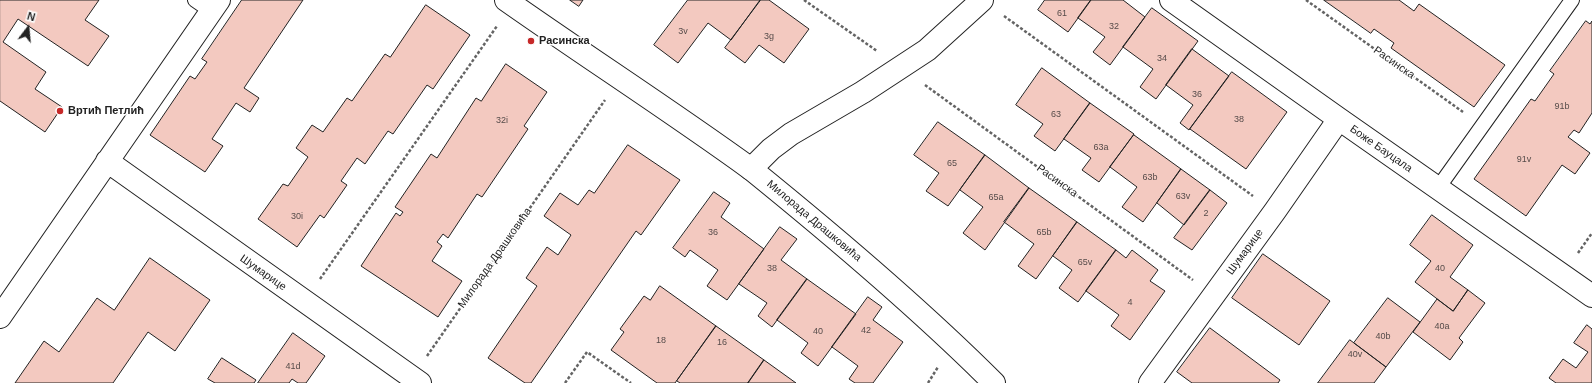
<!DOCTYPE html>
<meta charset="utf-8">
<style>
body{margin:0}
#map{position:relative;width:1592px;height:383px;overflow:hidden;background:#fff;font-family:Helvetica,sans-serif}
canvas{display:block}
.north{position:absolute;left:8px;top:8px;width:40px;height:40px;-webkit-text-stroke:3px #fff;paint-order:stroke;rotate:16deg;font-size:11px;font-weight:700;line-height:16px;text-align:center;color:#222}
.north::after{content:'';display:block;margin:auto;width:14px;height:18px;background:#222;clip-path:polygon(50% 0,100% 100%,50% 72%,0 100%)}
</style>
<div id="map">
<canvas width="1592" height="383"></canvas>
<div class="north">N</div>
</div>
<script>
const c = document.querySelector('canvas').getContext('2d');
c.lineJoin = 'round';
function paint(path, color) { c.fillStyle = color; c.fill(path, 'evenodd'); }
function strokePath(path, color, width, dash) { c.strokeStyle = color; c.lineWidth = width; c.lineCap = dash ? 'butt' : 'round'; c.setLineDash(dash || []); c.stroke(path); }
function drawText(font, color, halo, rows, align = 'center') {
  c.font = font + ' Helvetica,sans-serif'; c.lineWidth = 3; c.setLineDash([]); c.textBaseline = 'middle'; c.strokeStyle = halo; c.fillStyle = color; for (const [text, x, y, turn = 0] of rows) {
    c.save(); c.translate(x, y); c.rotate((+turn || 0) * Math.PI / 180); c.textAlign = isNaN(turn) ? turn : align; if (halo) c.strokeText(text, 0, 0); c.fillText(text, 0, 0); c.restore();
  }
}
const building = new Path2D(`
 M0,0H99L85,20L109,36L88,66L18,19L3,42L46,72L35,89L62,107L45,132L0,101Z
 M242,0H303L244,88L259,98L250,112L236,103L212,139L223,146L205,172L150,135L190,76L195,79L207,62L202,59Z
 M570,0H583L579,6Z
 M688,0H760L731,40L708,23L678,63L654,45Z
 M761,0H769L809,29L784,63L759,45L745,63L725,48Z
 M1045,0H1091L1068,32L1038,10Z
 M1091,0H1123L1145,17L1110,65L1093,52L1105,37L1078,18Z
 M1324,0H1399L1414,11L1419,4L1505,65L1474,107L1391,48L1394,43L1374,29L1371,33Z
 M426,5L470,35L433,89L427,85L393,134L388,131L365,164L357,158L341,181L347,185L324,218L320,215L297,247L258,219L283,184L288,186L308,157L296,148L312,125L323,132L347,98L352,101L385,54L390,57Z
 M1152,8L1198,41L1156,99L1140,87L1153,69L1123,47Z
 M1586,21L1590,24L1592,21V113L1579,133L1574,130L1568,137L1590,153L1575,174L1562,165L1526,216L1474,179L1531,99L1535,101L1554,74L1550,71Z
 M1192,49L1229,76L1189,130L1180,123L1193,105L1166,85Z
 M506,64L547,92L524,126L528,129L482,197L477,194L448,238L443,234L437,242L442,246L432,261L462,281L438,317L361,266L396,213L400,216L403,212L395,207L431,154L437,158L476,98L481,101Z
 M1042,68L1090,103L1055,151L1034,136L1043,124L1016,105Z
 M1232,72L1287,112L1246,169L1190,129Z
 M1090,103L1134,134L1099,182L1082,170L1091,158L1064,139Z
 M938,122L985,155L948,206L926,191L939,173L914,155Z
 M1134,135L1181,169L1143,222L1122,207L1137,187L1110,167Z
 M628,145L680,180L641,235L636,231L531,383H525L488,358L537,286L526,278L547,247L558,255L571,235L544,216L560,193L578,205L589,190L594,193Z
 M985,155L1029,188L985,250L963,233L983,207L960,190Z
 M1181,169L1210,190L1184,225L1157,203Z
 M1029,188L1077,222L1036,279L1018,266L1034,244L1004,222Z
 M1210,190L1227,203L1192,250L1174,238Z
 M714,192L730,203L721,217L764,249L727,300L707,286L718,270L690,250L685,257L673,248Z
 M1432,215L1473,245L1450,277L1468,290L1453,311L1415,282L1431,261L1410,245Z
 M1077,222L1116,250L1078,302L1059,288L1072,270L1053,256Z
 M780,227L797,239L781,260L807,279L772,327L758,316L767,303L739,284Z
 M1116,250L1126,258L1132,250L1158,270L1150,281L1165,291L1130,340L1111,326L1119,315L1086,291Z
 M1263,254L1330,301L1299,345L1232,298Z
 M150,258L210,300L175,351L148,332L113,383H15L44,341L59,352L97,298L114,310Z
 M807,279L856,314L818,366L801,353L808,343L777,320Z
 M660,286L716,326L675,383H657L611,350L624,332L620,329L644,296L650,300Z
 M1468,290L1485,303L1459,338L1463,342L1450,360L1413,332L1437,299L1453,311Z
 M868,297L882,307L873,320L903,342L873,383H855L849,379L858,366L832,347Z
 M1388,298L1420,322L1386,367L1354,343Z
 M1587,325L1592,329V383H1556L1549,378L1563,359L1576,368L1588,352L1574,343Z
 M716,326L764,360L748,383H680L677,381Z
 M1210,328L1280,380L1278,383H1192L1177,372Z
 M293,333L325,356L306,383H298L292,379L289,383H258Z
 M1350,340L1386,367L1374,383H1318Z
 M222,358L256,380L254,383H215L208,379Z
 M764,360L796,383H748Z`);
const path = new Path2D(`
 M804,0L877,51
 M1306,0L1463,112
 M1004,16L1253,196
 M925,85L1193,280
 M1578,253L1592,233
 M320,279L497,26
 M427,356L605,100
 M565,383L587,352L631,383
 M928,383L938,367`);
const lane = new Path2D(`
 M195,0L211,11
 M1438,188L1572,0`);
const street = new Path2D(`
 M1171,0L1339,119L1592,296
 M107,161L420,383
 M751,169C835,237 918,307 994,383
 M0,317L219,0
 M1150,383L1275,211L1339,119`);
const secondary = new Path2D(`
 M506,0C587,57 671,111 751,169L771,149L791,134L863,92L927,50L982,0`);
const markers = [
 [531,41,4,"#c62828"],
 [60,111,4,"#c62828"]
];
const numberNames = [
 ["61",1062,14],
 ["32",1114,27],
 ["3v",683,32],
 ["3g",769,37],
 ["34",1162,59],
 ["36",1197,95],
 ["91b",1562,107],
 ["63",1056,115],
 ["38",1239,120],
 ["32i",502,121],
 ["63a",1101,148],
 ["91v",1524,160],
 ["65",952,164],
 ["63b",1150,178],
 ["63v",1183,197],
 ["65a",996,198],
 ["2",1206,214],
 ["30i",297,217],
 ["36",713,233],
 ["65b",1044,233],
 ["65v",1085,263],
 ["38",772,269],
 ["40",1440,269],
 ["4",1130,303],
 ["40a",1442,327],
 ["42",866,331],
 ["40",818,332],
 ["40b",1383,337],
 ["18",661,341],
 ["16",722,343],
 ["40v",1355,355],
 ["41d",293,367]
];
const poiNames = [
 ["Расинска",539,41],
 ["Вртић Петлић",68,111]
];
const streetNames = [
 ["Расинска",1394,63,35],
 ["Боже Бауцала",1381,149,35],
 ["Расинска",1057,181,36],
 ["Милорада Драшковића",814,221,40],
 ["Шумарице",1245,252,-54],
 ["Милорада Драшковића",495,258,-55],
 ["Шумарице",263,273,35]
];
paint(building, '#f3c9c0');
strokePath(building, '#222', 1);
strokePath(lane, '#222', 16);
strokePath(street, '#222', 24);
strokePath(secondary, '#222', 24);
strokePath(path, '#646464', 2.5, [3, 2]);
strokePath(lane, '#fff', 14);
strokePath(street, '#fff', 22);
strokePath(secondary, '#fff', 22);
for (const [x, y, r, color] of markers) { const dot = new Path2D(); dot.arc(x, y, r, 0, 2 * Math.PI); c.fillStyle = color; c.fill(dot); strokePath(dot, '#fff', 1.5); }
drawText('9px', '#564c4a', null, numberNames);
drawText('bold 11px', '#222', '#fff', poiNames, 'left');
drawText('11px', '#222', '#fff', streetNames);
</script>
